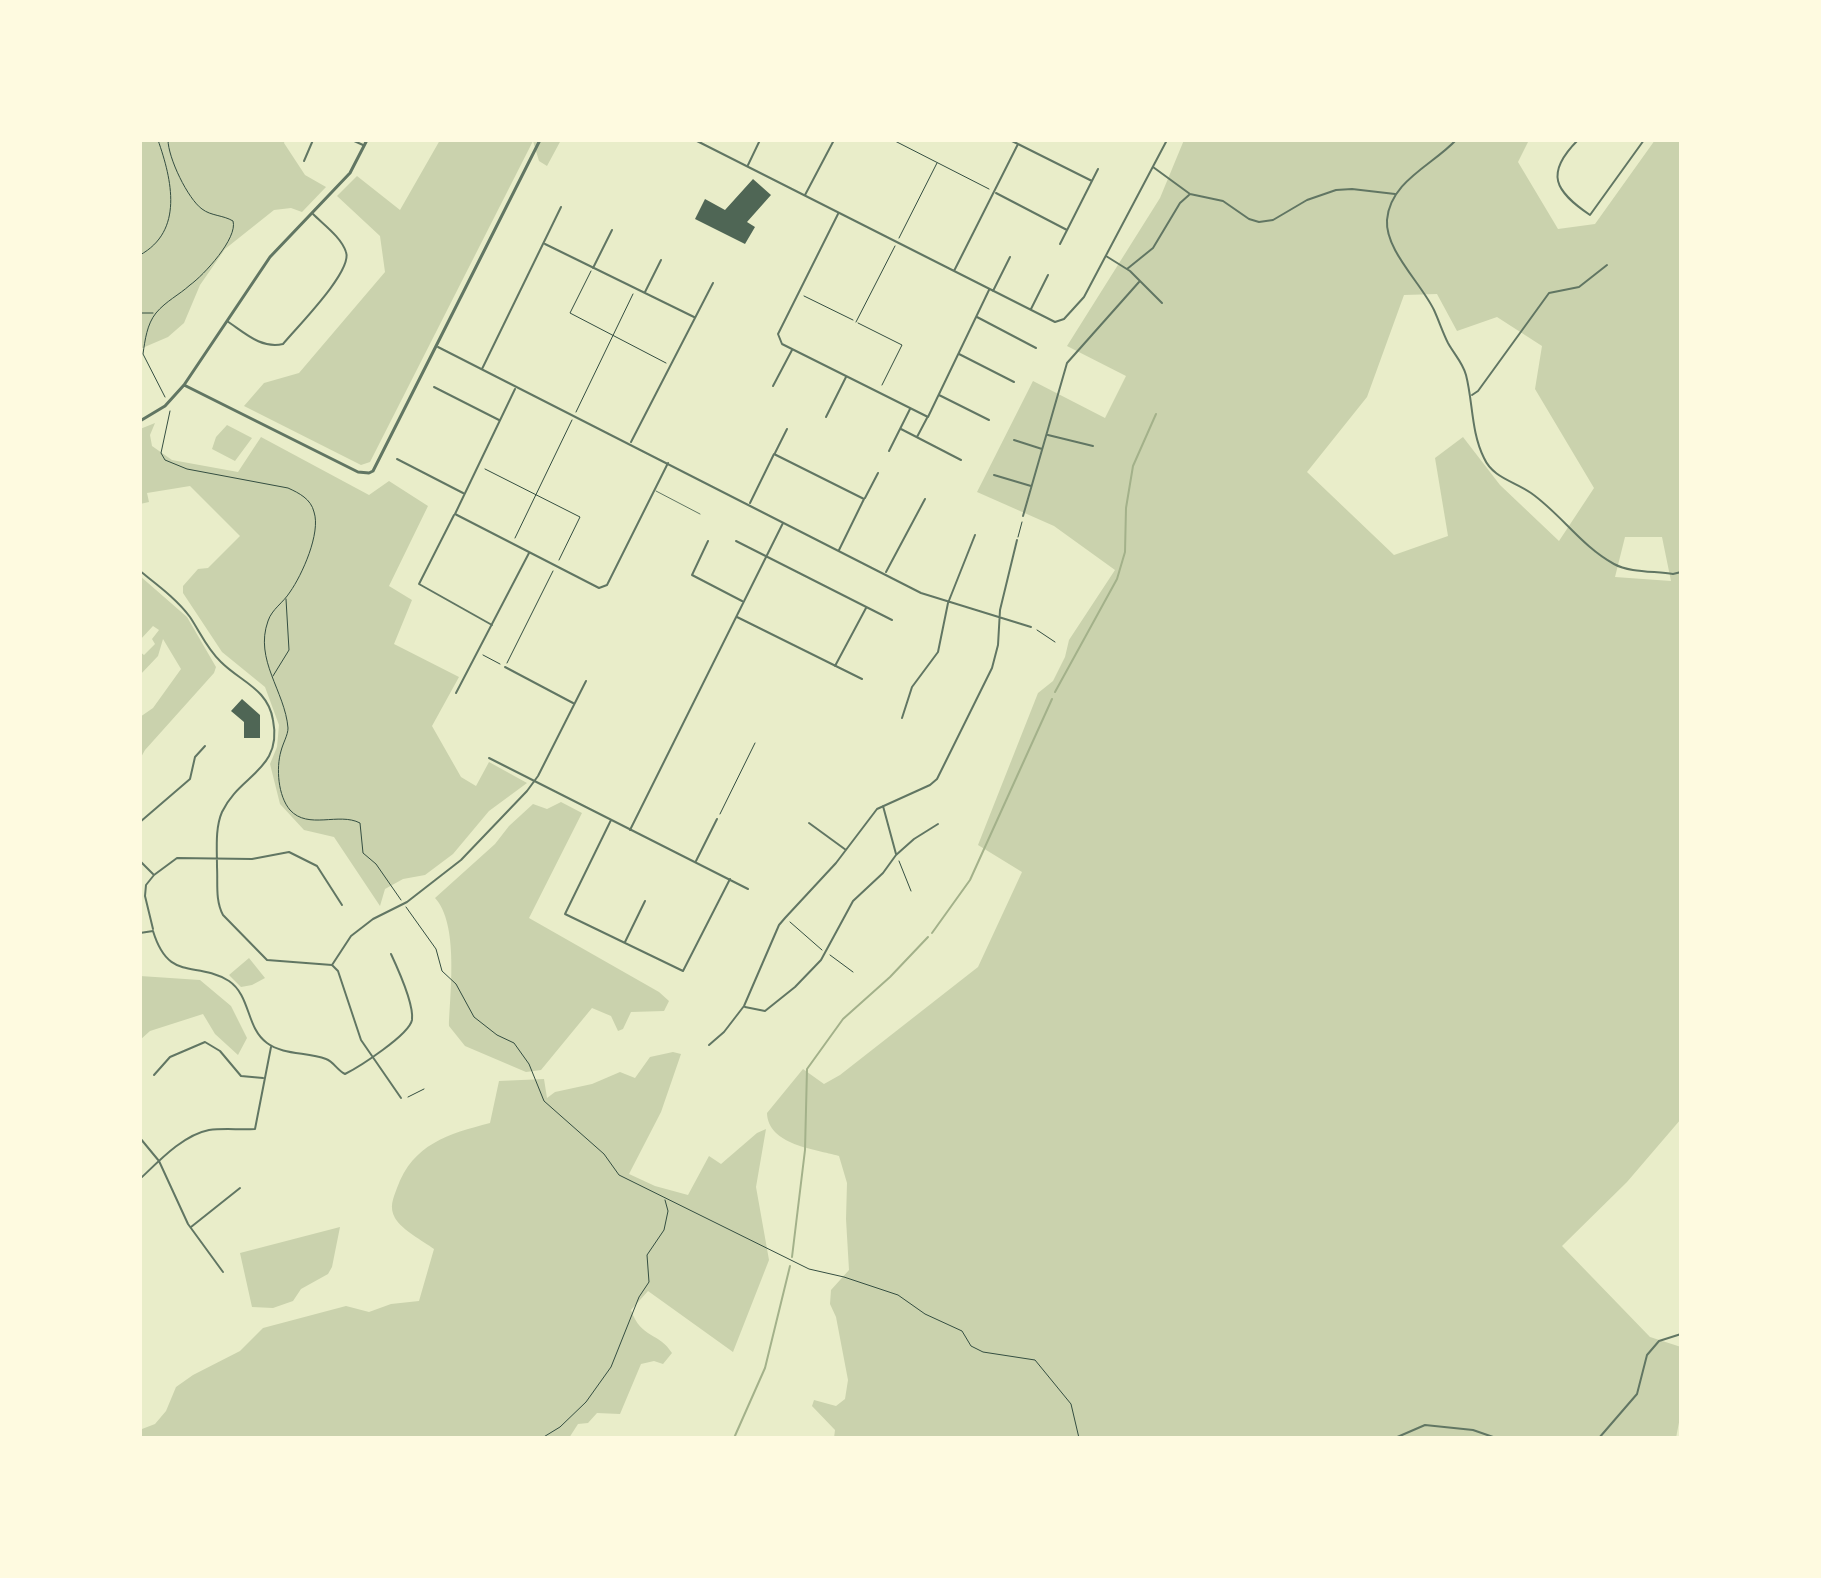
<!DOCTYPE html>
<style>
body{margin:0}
#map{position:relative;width:1821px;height:1578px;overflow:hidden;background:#e9edc9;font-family:Rubik,sans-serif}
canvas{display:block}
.frame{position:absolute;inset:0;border:142px solid #fefae0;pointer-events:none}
</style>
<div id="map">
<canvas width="1821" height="1578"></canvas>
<div class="frame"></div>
</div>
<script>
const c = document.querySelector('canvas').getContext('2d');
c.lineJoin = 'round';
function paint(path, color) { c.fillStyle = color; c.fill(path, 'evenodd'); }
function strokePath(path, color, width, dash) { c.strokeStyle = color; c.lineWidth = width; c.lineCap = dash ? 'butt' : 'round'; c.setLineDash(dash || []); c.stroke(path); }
const green = new Path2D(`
 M140,140H285L284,143L305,175L326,187L302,212L291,208L274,210L225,249L200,285L184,323L168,337L140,349Z
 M440,140H561L547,166L539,161L533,141L370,462L361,465L244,406L264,383L299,373L385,272L380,236L337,196L357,176L400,210Z
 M1184,140H1529L1518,162L1558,229L1595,224L1655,140H1681V1119L1627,1182L1562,1246L1650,1337L1681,1347V1412L1676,1438H834L835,1430L812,1406L814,1400L836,1406L845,1399L848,1380L836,1317L830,1304L831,1290L849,1270L846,1219L847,1183L839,1156C815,1149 768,1145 767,1113L803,1069L824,1084L840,1075L978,967L1022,872L978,845L1038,693L1053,681L1065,657L1069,640L1115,570L1054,526L977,492L1033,381L1105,418L1126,376L1067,346L1160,198ZM1437,294L1457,331L1497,317L1542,346L1535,389L1594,488L1559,541L1500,485L1463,437L1435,458L1448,536L1394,555L1307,472L1367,397L1404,295ZM1625,537H1662L1671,581L1615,577Z
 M155,423L150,435L152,446L172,460L238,472L261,437L369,495L389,481L428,506L389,586L412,600L394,644L459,677L432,726L461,777L476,786L489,762L527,783L489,811L453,854L425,875L403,879L385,889L380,906L334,837L304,830L280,804L270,764L277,747L279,725L265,687L222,652L183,593V586L198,569L208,568L240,536L190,486L147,493L149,502L140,504V429Z
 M227,425L252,438L235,461L212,449L216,437Z
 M140,576L187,617L216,667L214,673L145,750L140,759V717L153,708L181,669L163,639L158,656L140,675V652L144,655L155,644L152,639L159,630L153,626L140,640Z
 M561,802L582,813L529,918L659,992L669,1001L664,1011L631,1012L623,1029L618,1031L611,1016L592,1008L541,1070L526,1072L465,1046L449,1026C450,992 459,924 435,898L495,844L509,826L533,804L547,809Z
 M249,958L265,978L252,985L241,987L229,975Z
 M140,976L200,980L231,1006L247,1038L238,1055L215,1034L203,1014L150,1031L140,1040Z
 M673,1052L681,1054L661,1112L629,1174L655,1186L688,1195L709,1156L721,1164L757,1133L766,1129L756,1187L769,1260L733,1352L648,1291L631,1310C641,1339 659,1332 672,1353L663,1364L654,1361L641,1364L620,1414L597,1413L588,1423L578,1424L569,1438H140L142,1429L155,1424L166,1411L176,1387L193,1375L240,1351L263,1328L346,1306L369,1312L391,1304L419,1301L434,1249C423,1241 402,1230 395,1218C389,1207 393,1199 397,1188C413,1144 448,1134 490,1123L499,1081L544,1079L547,1098L555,1092L592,1084L620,1072L635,1078L650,1057Z
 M340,1227L332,1267L328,1274L301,1289L293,1301L273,1308L252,1307L240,1253Z`);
const stream = new Path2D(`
 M1055,692L1117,579L1125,552L1126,508L1133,466L1156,414
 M932,933L970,880L1052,699
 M792,1257L805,1150L807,1069L843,1019L890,977L928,937
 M734,1438L765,1368L790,1266`);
const building = new Path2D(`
 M753,179L771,195L747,222L755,227L745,244L695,219L705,199L725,210Z
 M242,699L260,715V738H244V722L231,711Z`);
const path = new Path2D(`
 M893,140L989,189
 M899,238L937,163
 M140,255C184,231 172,180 158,140
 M591,271L570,313L666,363
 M804,296L853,320
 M140,313H153
 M856,322L895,246
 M858,323L902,345L882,385
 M165,397L143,354C145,340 147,324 156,313C166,301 179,295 190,285C204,275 238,238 233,221C223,215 211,216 202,209C188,199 168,158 168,140
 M170,411L161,453L165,460L187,469L288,488C299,493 311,499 314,512C321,533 302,575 290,592C283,603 272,609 268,621C254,660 285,691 288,728C288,735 283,743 281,751C276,768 278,796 290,810C308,830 339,812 360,823L363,853L376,864L401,900
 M576,412L633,294
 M485,469L580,517L559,560
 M1018,537L1022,522
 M515,538L572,420
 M1037,630L1055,642
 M483,655L500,664
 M507,663L553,571
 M273,676L289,650L286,599
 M720,814L755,743
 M899,861L911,891
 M406,907L436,949L442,971L456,984L474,1017L497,1035L514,1043L529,1064L544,1101L604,1154L619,1175L809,1269L844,1277L898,1295L925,1314L962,1331L971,1346L983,1352L1035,1360L1071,1404L1079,1438
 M790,922L822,950
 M830,955L853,972
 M408,1097L424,1089
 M542,1438L560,1427L586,1402L611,1367L639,1297L649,1282L647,1255L664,1230L668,1211L665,1200`);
const service = new Path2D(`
 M656,491L700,514`);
const minor = new Path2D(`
 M352,140L363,145
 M695,140L1055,322L1064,319L1084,297L1167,140
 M1010,140L1092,181
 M1456,140C1433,165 1390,181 1387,220C1385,250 1421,283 1434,310C1439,321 1443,333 1448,343C1454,354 1463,363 1466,375C1473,402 1471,432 1484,458C1493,478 1514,481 1531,493C1561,514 1581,546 1614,564C1630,573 1656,571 1673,574L1681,572
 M1578,140C1544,174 1555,191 1590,215L1644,140
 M304,161L313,140
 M748,165L760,140
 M1153,167L1190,194L1223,201L1249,219L1259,222L1273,220L1307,200L1336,190L1352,189L1395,194
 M996,193L1067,230
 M805,195L834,140
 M838,214L778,334L782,344L928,417L989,290
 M545,244L694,317
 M1060,244L1098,169
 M1106,256L1130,271L1162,303
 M593,268L612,230
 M1127,269L1153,248L1180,203L1189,195
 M954,271L1018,144
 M993,291L1010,257
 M645,292L661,260
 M1031,309L1048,275
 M977,317L1036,348
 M227,321C245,333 261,349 283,344C297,327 353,271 346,252C341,237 324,225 313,214
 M438,347L921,593L1031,627
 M959,354L1014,382
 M482,369L561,207
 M773,386L792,350
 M434,387L499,420
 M515,389L455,514L599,588L607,585L668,463
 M939,395L989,420
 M1472,395L1478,391L1549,293L1579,287L1607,265
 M826,417L846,377
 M901,429L961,460
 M1048,435L1093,446
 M917,437L927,418
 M1014,440L1042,449
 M631,442L713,283
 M889,451L910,409
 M775,453L787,429
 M397,459L463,493
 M994,475L1031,486
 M865,498L878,473
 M750,503L774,454L864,499L839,550
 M454,515L419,584L492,625
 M1023,516L1067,363L1139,282
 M708,541L692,575L742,601
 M736,541L892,620
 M140,571C156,584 177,599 190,617C200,632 207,649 221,662C241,682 268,689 273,720C283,770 239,775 222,812C215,828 217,849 217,867C218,883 215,900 223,915L267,960L332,965L338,971L361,1040L401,1098
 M886,572L925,499
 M737,617L862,679
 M835,666L866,608
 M505,667L573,703
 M456,693L529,553
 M902,718L912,687L938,652L948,603L975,535
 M489,758L748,889
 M883,806L896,854
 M611,820L565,914L683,971L730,879
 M140,822L190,779L195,757L205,746
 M809,823L846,850
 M630,830L783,523
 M140,861L153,874
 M696,861L717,819
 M153,929L145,896L146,885L154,875L177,858L252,859L289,852L317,866L342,905
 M140,933L153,931C169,983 195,960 229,981C251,996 246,1028 267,1043C283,1055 307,1052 326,1059C334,1062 337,1070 345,1074C359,1067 409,1035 412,1020C414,1005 398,969 391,954
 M625,942L645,901
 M332,965L351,936L373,919L407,902L461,860L527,791L538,776L586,681
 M745,1007L765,1011L795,987L821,960L853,901L883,873L896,855L914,839L938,824
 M709,1045L724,1032L744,1006L779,925L785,918L836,863L877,809L930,785L937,779L992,668L998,645L1000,610L1017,540
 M154,1075L170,1057L205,1042L220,1051L241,1076L263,1078
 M140,1138L159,1161L188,1224L223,1272
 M140,1179C159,1161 183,1135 209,1130C224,1128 240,1130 255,1129L271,1047
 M191,1227L240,1188
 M1395,1438L1425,1425L1473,1430L1496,1438
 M1599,1438L1637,1394L1647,1355L1659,1341L1681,1334`);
const tertiary = new Path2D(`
 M184,385L358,472L369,473L373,471L540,140
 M140,421L165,406L184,385L270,257L350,173L367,140`);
paint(green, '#cad2ad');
strokePath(stream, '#a3b18a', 2);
paint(building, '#4f6655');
strokePath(path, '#344e41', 1);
strokePath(service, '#617663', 1);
strokePath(minor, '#617663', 2);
strokePath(tertiary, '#617663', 3);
</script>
